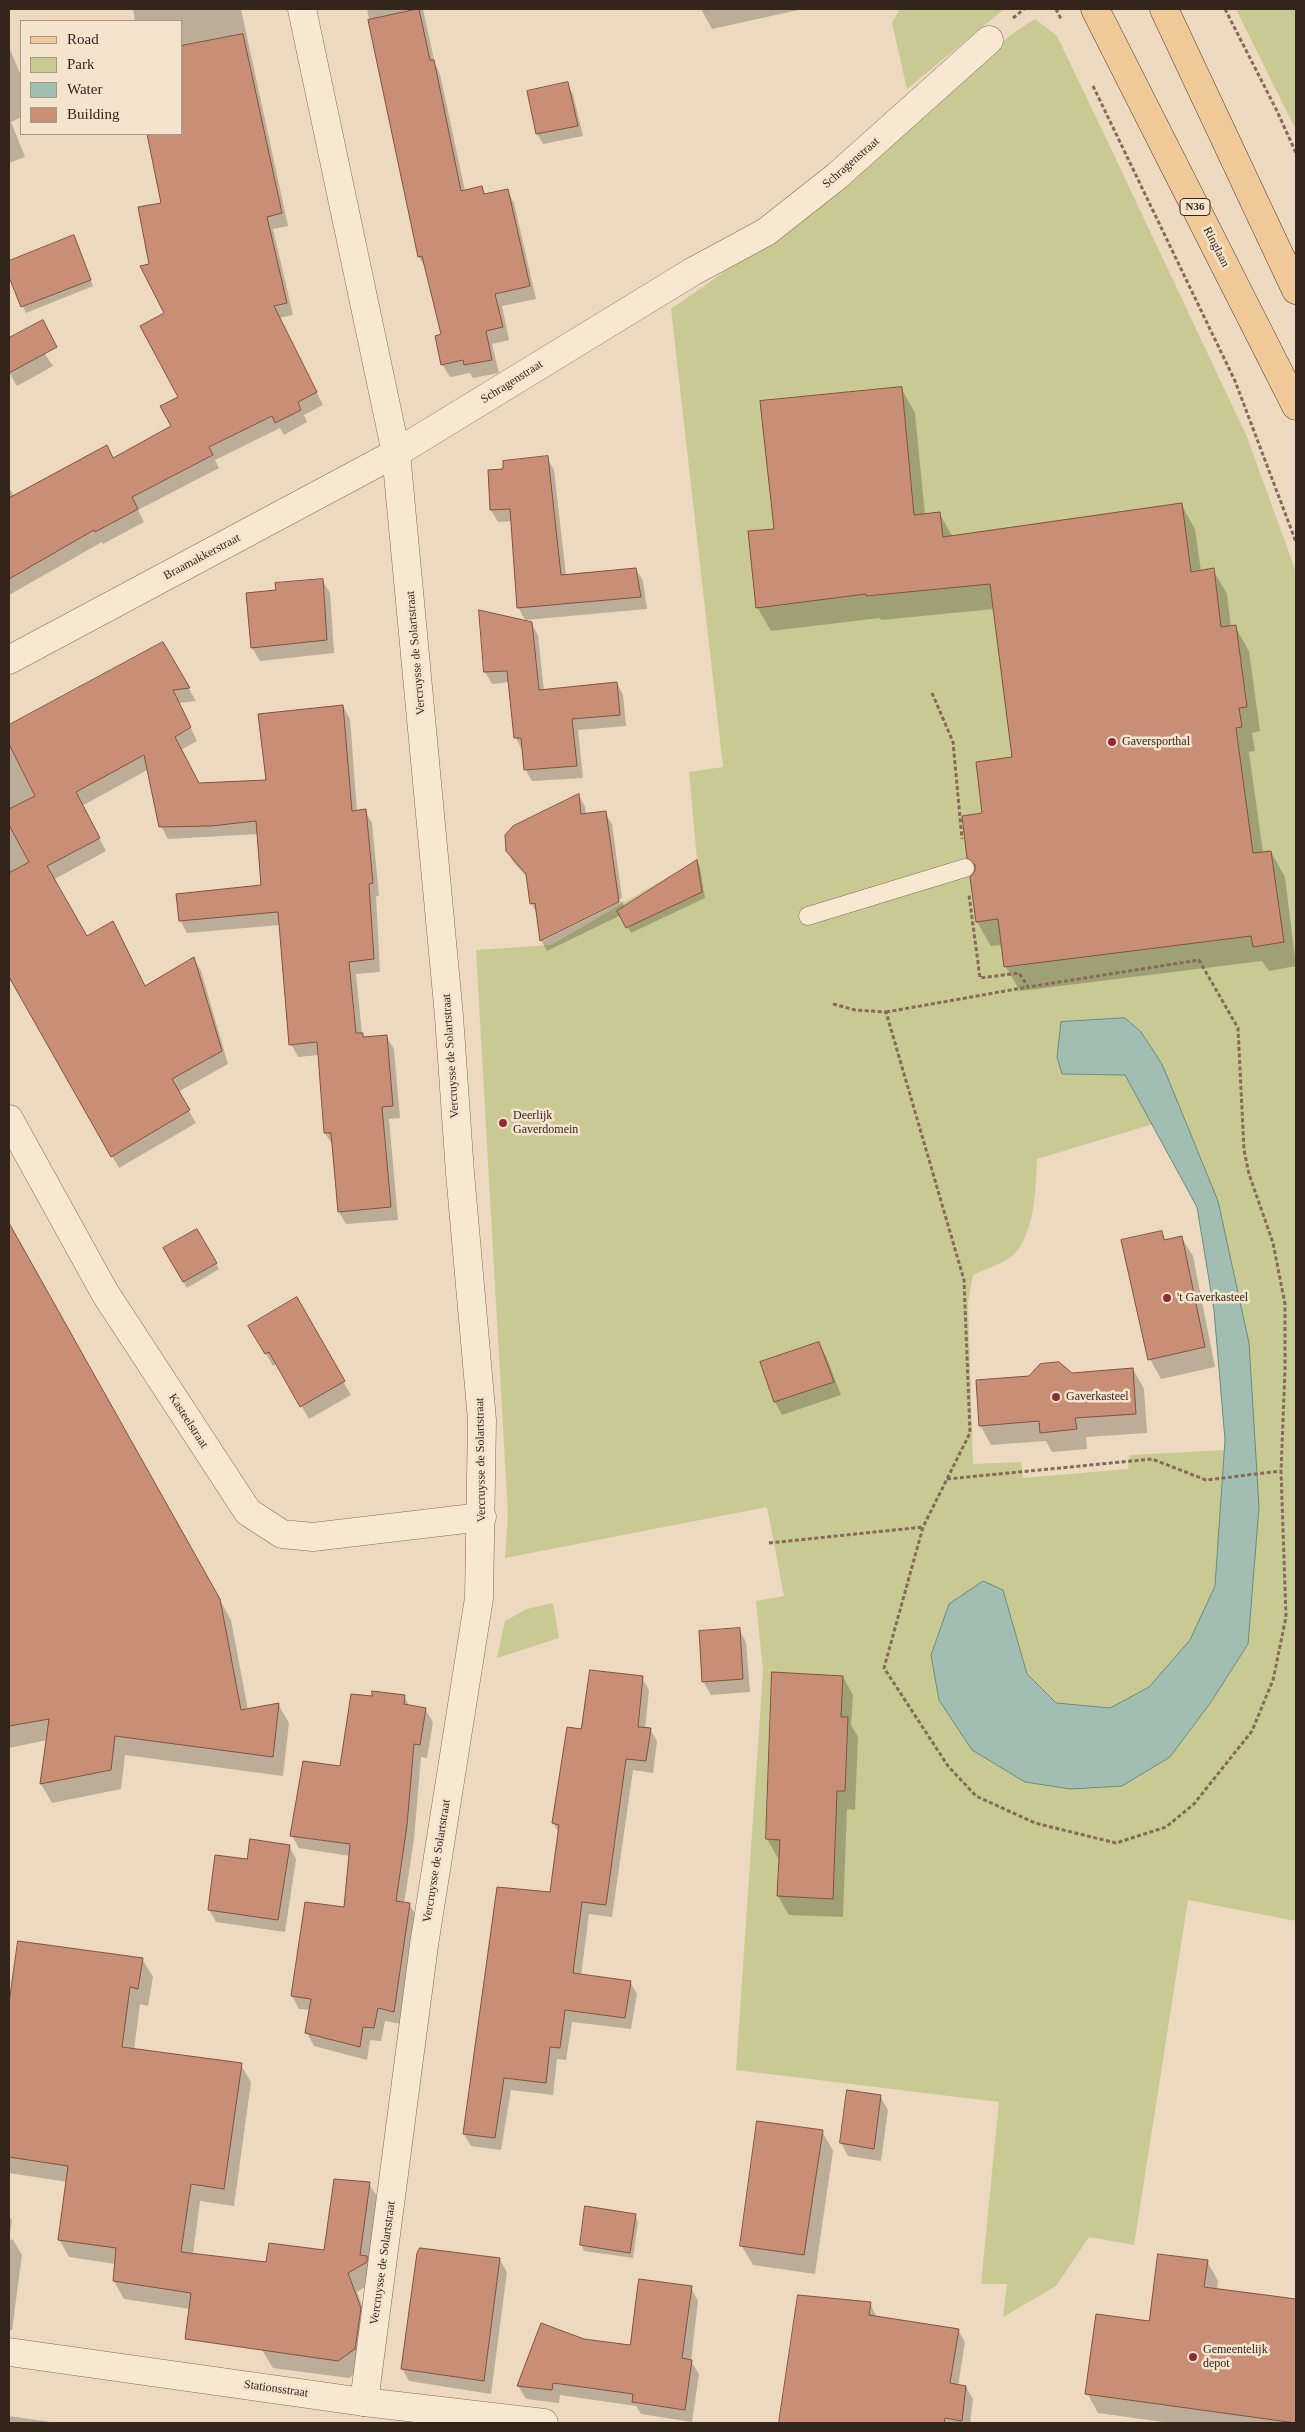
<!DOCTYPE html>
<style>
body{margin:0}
#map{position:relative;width:1305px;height:2432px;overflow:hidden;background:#ecd9bf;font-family:"Times New Roman",serif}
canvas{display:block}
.frame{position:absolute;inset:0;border:10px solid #34251c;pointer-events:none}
.legend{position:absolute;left:20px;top:20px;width:162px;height:115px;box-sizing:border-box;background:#f4e4ce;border:1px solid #a79887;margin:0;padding:6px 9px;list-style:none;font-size:15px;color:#34251c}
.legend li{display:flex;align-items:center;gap:10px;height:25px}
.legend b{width:25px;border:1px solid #a79887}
</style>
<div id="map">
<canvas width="1305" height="2432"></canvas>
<div class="frame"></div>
<ul class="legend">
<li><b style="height:6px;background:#efc997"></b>Road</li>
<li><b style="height:14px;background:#c9c994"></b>Park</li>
<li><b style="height:14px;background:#a2beb2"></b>Water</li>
<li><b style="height:14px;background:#c98f76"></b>Building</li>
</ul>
</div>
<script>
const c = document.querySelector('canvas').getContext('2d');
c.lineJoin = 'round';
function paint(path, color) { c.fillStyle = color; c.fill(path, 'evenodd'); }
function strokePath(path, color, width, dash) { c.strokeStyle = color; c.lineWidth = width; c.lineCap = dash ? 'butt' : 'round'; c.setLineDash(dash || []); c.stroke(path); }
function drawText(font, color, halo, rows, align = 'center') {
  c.font = font + ' "Times New Roman",serif'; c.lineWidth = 5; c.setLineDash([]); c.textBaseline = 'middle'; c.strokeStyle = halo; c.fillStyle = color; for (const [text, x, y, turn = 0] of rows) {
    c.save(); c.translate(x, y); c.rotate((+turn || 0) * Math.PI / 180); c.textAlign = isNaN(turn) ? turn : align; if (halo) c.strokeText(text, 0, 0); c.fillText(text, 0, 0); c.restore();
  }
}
const green = new Path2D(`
 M900,9H1004L907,89L892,23Z
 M1236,9H1296V130Z
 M1035,19L1057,36L1114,155L1247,437L1296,572V1921L1188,1900L1134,2245L1089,2237L1056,2286L1003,2317L1007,2284H981L999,2102L736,2070L763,1671L756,1601L784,1596L767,1507L505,1558L508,1515L476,950L551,945L697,860L689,772L723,767L671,309C753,253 833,192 909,128C951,93 987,47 1035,19ZM1162,1064L1249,1343L1248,1644L1211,1702L1170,1757L939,1700L931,1654L949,1604L1003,1590L1027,1674L1056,1704L1110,1708L1149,1687L1191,1640L1215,1586L1225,1450L1130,1455L1128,1469L1023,1478L1021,1462L973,1464L968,1302L973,1275C985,1269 1002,1264 1012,1256C1035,1237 1036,1185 1037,1159L1153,1124L1125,1075L1062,1074Z
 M553,1603L559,1638L497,1658L505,1621L527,1609Z`);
const water = new Path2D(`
 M1125,1018L1141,1032L1162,1064L1218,1201L1249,1343L1259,1507L1248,1644L1211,1702L1170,1757L1122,1786L1071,1789L1025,1782L972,1750L939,1700L931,1655L949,1604L983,1581L1003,1590L1027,1674L1056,1703L1110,1708L1149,1687L1190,1640L1215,1586L1225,1440L1214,1310L1197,1207L1125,1075L1062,1074L1057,1057L1061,1022Z`);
const shadow = new Path2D(`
 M133,9H241L288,226L273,229L293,315L279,318L323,405L304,415L307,422L284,435L280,428L215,460L219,468L138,510L144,522L103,544L102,542L9,595V488L14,496L114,460L173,427L180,397L166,313L151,265L162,204L148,134H181V21H135Z
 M367,9H423L435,64L440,74L465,191L481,188L486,195L507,190L514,203L536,299L502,306L509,340L492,344L499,373L473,378L470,373L450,377L442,364L443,335L427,270L419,257Z
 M701,9H803L712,29Z
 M9,47L21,76V117L11,122L25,157L9,163Z
 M567,84L573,94L583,136L543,144L537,134L528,92Z
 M74,236L93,286L26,313L9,273V262Z
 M16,336L45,354L53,366L17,386L9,372V340Z
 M901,388L915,413L925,515L939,513L953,537L1181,504L1195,529L1201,571L1213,570L1227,594L1231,627L1235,626L1249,651L1260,731L1252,733L1255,751L1249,752L1263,853L1271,852L1285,877L1296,966L1269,971L1262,961L1020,991L1006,967L1003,945L991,946L977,922L971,878L976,871L968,857L984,814L1014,758L994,609L881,620L880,618L771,631L757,607L775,530Z
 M547,458L554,470L566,575L636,569L643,581L647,609L525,620L518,607L512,521L498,522L491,510L489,471L505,470Z
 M322,580L330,593L334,653L260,661L252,648L277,592Z
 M531,623L538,635L544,691L617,683L623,695L626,726L578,730L583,778L532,781L525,769L522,750L516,738L509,682L492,684L485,672Z
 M162,644L196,701L179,703L197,741L181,750L199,784L267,782L343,706L350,719L357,812L365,811L372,823L379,896H376L380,972L356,974L362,1034L365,1038L386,1036L394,1049L400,1118L389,1119L398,1220L346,1224L339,1212L333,1146L325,1133L319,1055L298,1057L291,1044L280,925L187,933L180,920L262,886L258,834L168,839L161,826L149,769L82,806L106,851L53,880L86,937L146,987L194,959L201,971L228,1064L178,1092L196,1123L119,1168L9,977V727Z
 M579,795L585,807L586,815L605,813L612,824L622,898L544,937V940L623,901L624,908L697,861L700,867L705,898L631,933L621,915L547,951L541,940L538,916L531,903L528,878L514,863L507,851Z
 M9,1224L231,1620L248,1710L278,1704L289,1723L283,1776L125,1755L121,1789L52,1803L41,1784L47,1740L9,1748Z
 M197,1230L219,1269L187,1288L165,1249Z
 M1161,1232L1166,1240L1181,1237L1193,1256L1215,1367L1161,1379L1150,1359Z
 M296,1299L351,1395L309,1419L277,1364L273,1366L250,1326Z
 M818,1343L826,1356L841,1395L782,1415L775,1402Z
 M1133,1369L1144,1389L1147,1433L1086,1437L1087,1449L1052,1452L1046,1441L991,1445L980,1425L1072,1374Z
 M739,1629L746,1642L750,1692L711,1695L703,1681Z
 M843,1677L853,1695L851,1725L858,1737L855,1810L847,1809L843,1917L789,1915L778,1896L781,1858H778L767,1839Z
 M642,1678L649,1690L645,1729H650L657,1741L653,1773L633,1770L612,1917L589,1914L581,1976L630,1982L637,1994L631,2029L572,2022L566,2060L557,2059L553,2095L511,2090L501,2150L471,2146L464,2134L551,1894L559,1833L553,1823L582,1731Z
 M404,1696L410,1707L425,1709L433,1722L427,1758L421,1757L414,1839L404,1904H409L417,1917L401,2024L385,2021L381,2041L370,2040L367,2060L314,2046L307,2033L310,2010L299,2009L292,1996L306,1903L345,1909L350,1856L299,1848L292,1836L341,1767L373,1697Z
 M289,1846L296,1859L285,1932L216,1922L209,1910L248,1860Z
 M19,1942L142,1959L153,1977L148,2006L140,2004L134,2050L241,2065L251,2082L234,2206L200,2201L193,2254L267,2264L325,2252L369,2184L380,2201L376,2280L357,2292L370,2327L365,2367L349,2378L273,2368L262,2350L190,2309L124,2299L114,2281L116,2264L69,2257L59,2239L67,2182L9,2173V2015Z
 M880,2096L888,2110L881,2161L848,2156L841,2143Z
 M822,2131L833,2151L815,2274L753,2265L741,2245Z
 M9,2215L12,2221L9,2239L13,2240L22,2255L12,2330H9Z
 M635,2215L638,2222L633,2258L584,2251L581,2244Z
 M500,2260L507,2272L491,2394L409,2381L402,2368Z
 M1207,2261L1218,2281L1217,2290L1296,2300V2423H1171L1098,2413L1087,2393Z
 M691,2288L698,2301L691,2361L699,2374L692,2422L641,2414L636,2406L560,2395L559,2403L526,2399L518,2386L631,2347Z
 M870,2303L877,2318L958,2330L965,2342L958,2386L966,2387L973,2399L970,2423H782L781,2421Z
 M9,2416L58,2423H9Z`);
const building = new Path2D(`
 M419,9L430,60H434L461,191L482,186L484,194L508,189L530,286L495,294L503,327L486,331L492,360L464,365L463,360L441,365L435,336L441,334L422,256L418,257L368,20Z
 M243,34L282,213L267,217L287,303L274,306L317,392L298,402L301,410L275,423L272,416L209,447L213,455L132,497L138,509L95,532L94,530L9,579V498L107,445L113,458L171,426L160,406L178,397L140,326L164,313L140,266L149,264L138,207L161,203L147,134H181V46Z
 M568,82L578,126L536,134L527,91Z
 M74,235L91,280L21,307L9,277V261Z
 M43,320L57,347L9,373V338Z
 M902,387L914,515L940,512L943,537L1182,503L1191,572L1214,568L1221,627L1236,625L1247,707L1239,708L1242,727L1236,728L1253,853L1271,851L1284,942L1253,947L1251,936L1004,967L998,919L976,922L970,877L975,871V865L967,858L962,816L982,813L976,762L1012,757L990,584L866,596V594L756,608L748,531L774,529L760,401Z
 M548,456L561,575L636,568L641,597L517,608L510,509L490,510L488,470L503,469V461Z
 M323,579L327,640L251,648L246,593L276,590L275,583Z
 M479,610L532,622L539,690L617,682L620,715L572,719L577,766L524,770L521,738H514L507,671L484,672Z
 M163,642L190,688L173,690L191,727L175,737L199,783L266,780L258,714L343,705L352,811L366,809L373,883L369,884L374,959L349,962L356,1033H363V1037L387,1035L393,1106L382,1107L391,1207L338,1212L331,1133H324L317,1042L289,1045L278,912L179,921L176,894L261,885L256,821L211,826L159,827L144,755L76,792L100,838L47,866L87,936L113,921L145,986L194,957L222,1051L172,1079L190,1110L111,1157L9,977V873L29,862L9,825V809L35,796L9,744V725Z
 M579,794L581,814L606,811L619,902L540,941L535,903L530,904L526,874L506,851L505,835L513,826Z
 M697,860L702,892L626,928L617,911Z
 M9,1223L220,1599L241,1710L279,1703L273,1757L115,1736L111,1770L40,1784L49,1719L9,1726Z
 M197,1229L217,1263L183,1282L163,1248Z
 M1162,1231L1164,1240L1182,1236L1205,1347L1148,1360L1121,1240Z
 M297,1297L345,1381L300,1407L269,1352L265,1354L248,1326Z
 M819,1342L834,1382L774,1402L760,1362Z
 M1059,1362L1072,1373L1133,1368L1136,1414L1075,1418L1077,1429L1040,1433L1039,1421L979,1426L976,1380L1029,1376L1040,1364Z
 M740,1628L743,1679L702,1682L699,1631Z
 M590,1670L643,1676L638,1727L651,1728L646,1761L626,1759L606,1905L582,1902L573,1973L631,1981L625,2018L565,2010L560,2048L550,2047L546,2083L504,2078L495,2138L463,2134L497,1887L550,1892L559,1825L552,1823L567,1727L581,1729Z
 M772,1672L843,1676L841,1717H848L845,1791H837L833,1899L777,1896L780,1840L766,1839Z
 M372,1691L405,1695L404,1704L426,1708L420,1745L414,1744L407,1825L396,1901L410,1903L394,2012L378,2008L374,2028L363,2027L360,2047L305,2033L311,1999L291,1996L305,1902L344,1907L350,1844L290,1836L303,1761L340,1766L351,1694L372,1696Z
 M250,1839L290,1845L278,1920L208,1910L215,1855L247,1859Z
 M18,1941L143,1958L138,1989L130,1987L122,2047L242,2063L224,2189L191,2184L181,2252L266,2262L269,2243L324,2250L334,2179L370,2182L360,2255L367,2256V2262L348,2273L361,2308L355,2349L338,2361L185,2339L191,2293L113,2281L116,2248L58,2240L68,2166L9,2157V2004Z
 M847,2090L881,2095L874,2149L840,2143Z
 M757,2121L823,2130L804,2255L740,2246Z
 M585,2206L636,2214L630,2253L580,2245Z
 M420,2248L500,2258L484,2381L401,2369L417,2253Z
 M1158,2254L1208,2260L1204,2287L1296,2299V2423L1085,2394L1096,2314L1149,2321Z
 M639,2279L692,2286L682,2358L692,2360L685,2410L632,2402L633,2394L553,2383L552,2390L517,2386L541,2323L584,2339L630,2345Z
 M798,2295L871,2302L869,2315L959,2329L950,2383L966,2386L962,2421L945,2418L944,2423H779Z`);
const path = new Path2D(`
 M1056,9L1061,19
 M1225,9L1277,111L1296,153
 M1013,18L1024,9
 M1093,86L1235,381L1296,542
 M932,693L953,742L962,839
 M833,1004L855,1010L886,1012L964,1280L970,1433L923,1527L884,1668L948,1766L976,1796L1035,1823L1116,1843L1166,1827L1194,1804L1252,1731L1273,1680L1286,1617L1281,1471L1285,1369V1304L1273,1243L1249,1174L1244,1150L1238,1028L1199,960L1028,987L1019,973L980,978L969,895
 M886,1012L1028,987
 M947,1479L1152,1459L1206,1480L1281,1471
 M769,1543L923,1527`);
const service = new Path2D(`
 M808,916L965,868`);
const minor = new Path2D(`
 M302,9L396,453L449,1016L460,1173L482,1420L479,1598L424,1945L364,2402
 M9,660L396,453L692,272L766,232L837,176L989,40
 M9,1119L105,1293L248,1512L282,1534L313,1537L482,1517`);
const tertiary = new Path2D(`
 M9,2352L364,2402L544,2423`);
const primary = new Path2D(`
 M1095,9L1296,406
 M1164,9L1296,290`);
const markers = [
 [1112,742,5,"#912a37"],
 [503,1123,5,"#912a37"],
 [1167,1298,5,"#912a37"],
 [1056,1397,5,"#912a37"],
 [1193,2357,5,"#912a37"]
];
const shields = [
 [1195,207,30]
];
const shieldNames = [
 ["N36",1195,207]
];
const streetNames = [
 ["Schragenstraat",851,163,-41],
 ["Ringlaan",1216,247,63],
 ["Schragenstraat",512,382,-32],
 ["Braamakkerstraat",202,557,-28],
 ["Vercruysse de Solartstraat",416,653,-95],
 ["Vercruysse de Solartstraat",451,1056,-94],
 ["Kasteelstraat",188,1421,57],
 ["Vercruysse de Solartstraat",481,1460,-91],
 ["Vercruysse de Solartstraat",437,1861,-81],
 ["Vercruysse de Solartstraat",383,2263,-82],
 ["Stationsstraat",276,2389,8]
];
const poiNames = [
 ["Gaversporthal",1122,742],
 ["Deerlijk",513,1116],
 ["Gaverdomein",513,1130],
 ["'t Gaverkasteel",1177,1298],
 ["Gaverkasteel",1066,1397],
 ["Gemeentelijk",1203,2350],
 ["depot",1203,2364]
];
paint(green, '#c9c994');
paint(water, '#a2beb2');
strokePath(water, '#6a8b7f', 1);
paint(shadow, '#0003');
paint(building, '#c98f76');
strokePath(building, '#82513f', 1);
strokePath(service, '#846a58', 19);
strokePath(minor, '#846a58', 29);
strokePath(tertiary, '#846a58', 29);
strokePath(primary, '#51392d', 29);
strokePath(path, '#846a58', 3, [4, 2.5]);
strokePath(service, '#f7e8d2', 18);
strokePath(minor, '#f7e8d2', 28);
strokePath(tertiary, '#f7e8d2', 28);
strokePath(primary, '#efc997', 28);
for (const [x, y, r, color] of markers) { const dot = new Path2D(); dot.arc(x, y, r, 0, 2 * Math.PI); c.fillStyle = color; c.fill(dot); strokePath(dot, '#f4e4ce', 2); }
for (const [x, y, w] of shields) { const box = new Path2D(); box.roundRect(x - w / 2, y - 8.5, w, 17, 4); c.fillStyle = '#f4e4ce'; c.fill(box); strokePath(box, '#34251c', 1); }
drawText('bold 11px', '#34251c', null, shieldNames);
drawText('12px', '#34251c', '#f4e4ce', streetNames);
drawText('12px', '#34251c', '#f4e4ce', poiNames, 'left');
</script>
